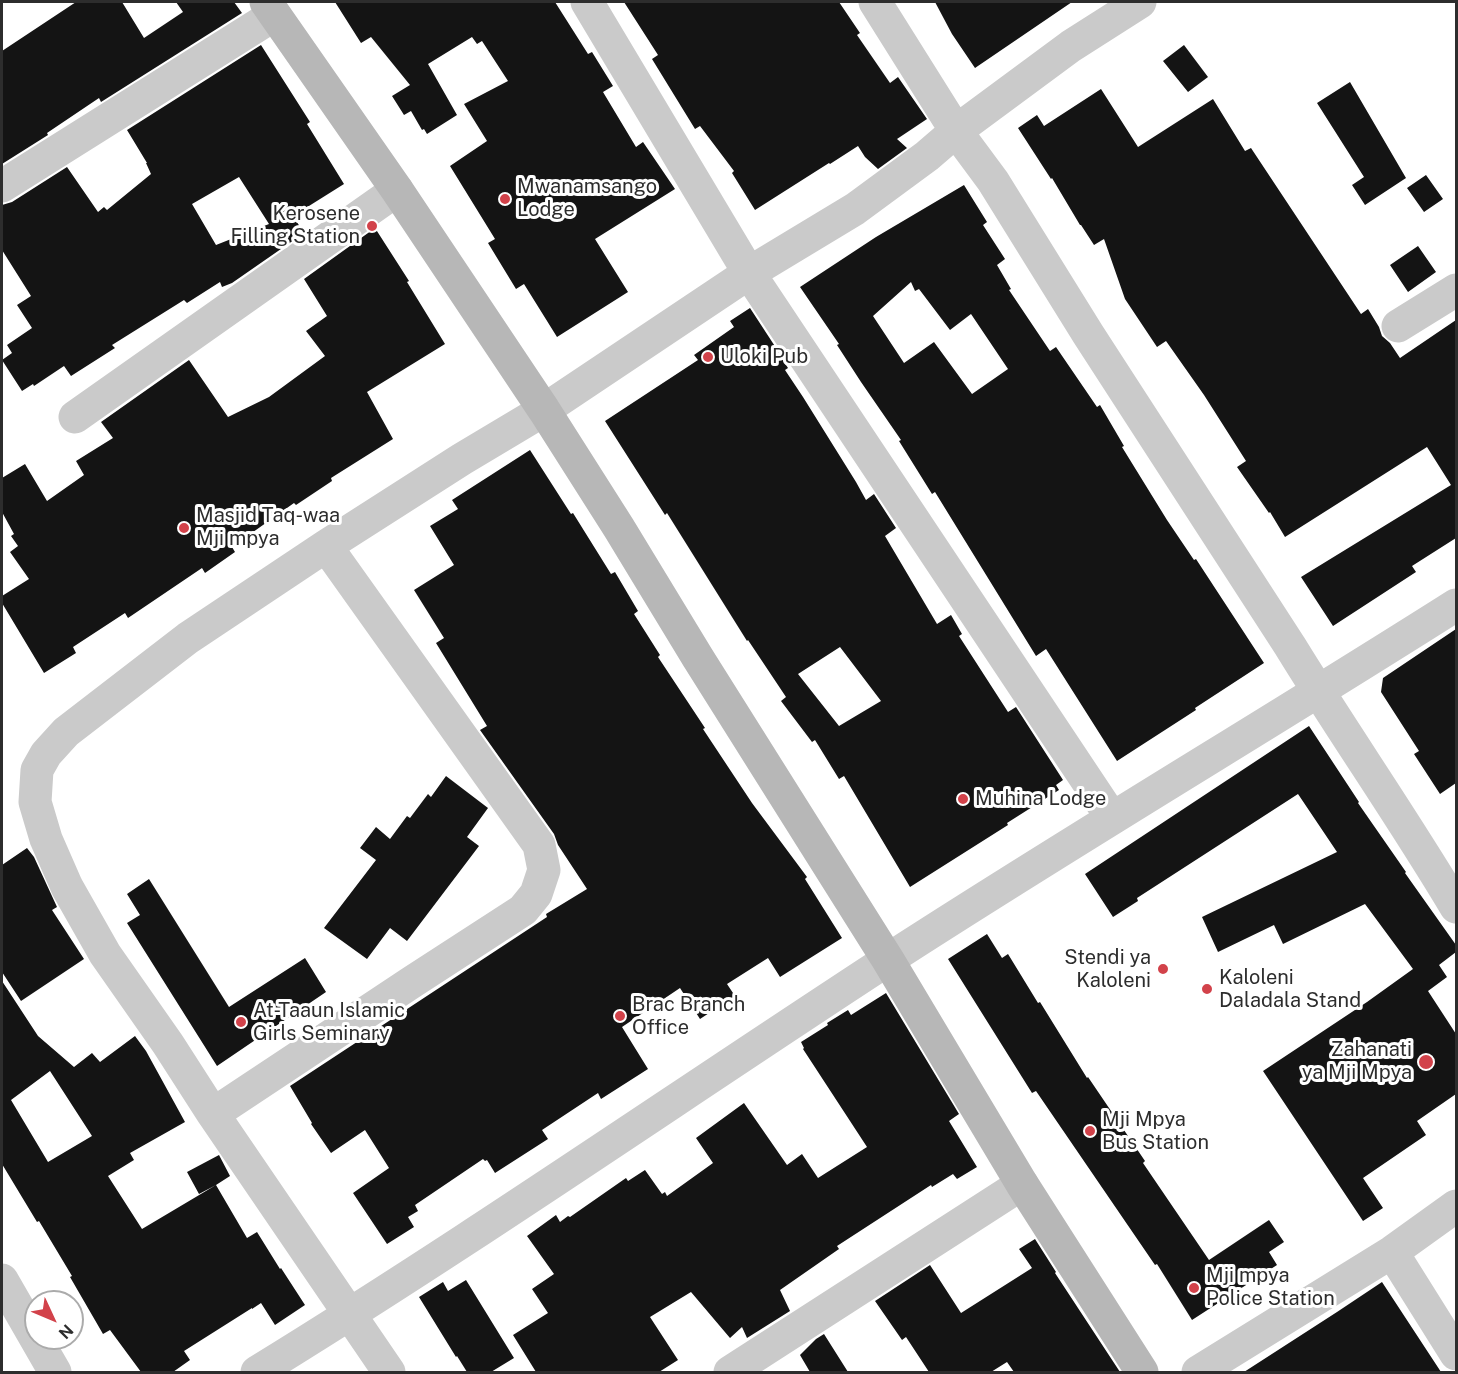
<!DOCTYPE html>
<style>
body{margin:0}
#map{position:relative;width:1458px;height:1374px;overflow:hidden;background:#fff;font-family:"Public Sans",sans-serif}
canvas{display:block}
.frame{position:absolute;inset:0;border:3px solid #2d2d2d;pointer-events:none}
.north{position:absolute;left:24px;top:1290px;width:60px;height:60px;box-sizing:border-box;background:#fff;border:2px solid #ababab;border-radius:50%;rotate:134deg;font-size:16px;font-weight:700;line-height:24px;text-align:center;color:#2d2d2d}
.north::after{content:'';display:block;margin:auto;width:21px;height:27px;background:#d2424a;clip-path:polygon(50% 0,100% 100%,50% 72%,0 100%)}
</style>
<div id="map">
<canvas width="1458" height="1374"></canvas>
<div class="frame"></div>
<div class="north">N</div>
</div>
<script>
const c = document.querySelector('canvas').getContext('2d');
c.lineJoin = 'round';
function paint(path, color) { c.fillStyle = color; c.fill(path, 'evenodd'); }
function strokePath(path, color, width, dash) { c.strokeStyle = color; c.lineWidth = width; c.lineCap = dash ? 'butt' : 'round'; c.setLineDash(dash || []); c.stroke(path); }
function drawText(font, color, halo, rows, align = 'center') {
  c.font = font + ' "Public Sans",sans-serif'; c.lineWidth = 6; c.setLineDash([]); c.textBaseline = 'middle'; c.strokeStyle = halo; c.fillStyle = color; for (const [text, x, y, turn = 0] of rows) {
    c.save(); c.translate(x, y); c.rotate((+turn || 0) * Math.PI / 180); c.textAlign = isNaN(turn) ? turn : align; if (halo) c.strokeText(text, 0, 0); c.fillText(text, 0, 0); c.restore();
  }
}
const building = new Path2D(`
 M76,2H122L144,38L183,12L176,2H234L242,13L101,102L99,98L47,133L48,135L2,164V51Z
 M335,2H555L588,54L592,52L613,86L603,92L636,147L643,142L675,189L595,239L628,292L557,337L524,284L516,289L488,243L495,239L450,166L487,141L464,104L508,81L482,41L477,44L472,37L428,64L457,115L427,134L424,129L422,130L411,111L404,115L392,96L410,85L371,37L361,43Z
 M624,2H839L860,33L857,35L890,83L898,77L927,119L897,139L907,148L878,169L865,157L858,146L830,164L829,163L755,210L732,173L734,171L700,126L695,129L652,59L658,55Z
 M935,2H1072L975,68L952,34Z
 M261,45L310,122L307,124L344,184L293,216L304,233L232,283L222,287L220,282L187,303L184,300L112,345L115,348L71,376L64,366L34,386L33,384L22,391L2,360L12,353L7,345L32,328L17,305L31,296L2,250V205L12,202L67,167L98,212L104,207L107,210L151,174L146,163H147L127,130ZM239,177L269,224L216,245L192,204Z
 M1184,45L1208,77L1188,92L1163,61Z
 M1350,82L1406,178L1365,205L1352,185L1364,177L1317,103Z
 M1101,89L1138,147L1213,99L1245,151L1251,148L1361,314L1368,309L1379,327L1382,336L1390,343L1400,358L1456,320V538L1412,566L1416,572L1333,626L1301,577L1451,485L1427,447L1285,537L1270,512L1269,513L1237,467L1246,461L1204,395L1166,341L1157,347L1125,299L1104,239L1094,245L1081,225H1080L1052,178L1051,179L1018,128L1037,115L1044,126Z
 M1426,175L1443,199L1424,212L1407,188Z
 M964,185L987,222L983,225L1005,259L997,265L1011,289L1009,290L1050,351L1056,347L1097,407L1100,405L1124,446L1122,447L1167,520L1194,560L1196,559L1264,663L1195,708L1196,710L1117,761L1046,649L1036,656L935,492L932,494L899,441L901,440L861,382L837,345L839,344L800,287L876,237ZM911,282L915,291L919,289L950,330L971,314L1008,369L972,394L934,342L904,363L873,316Z
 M375,228L409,281L407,282L445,344L367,392L393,439L331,478L332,481L296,505L294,503L232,547L235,552L205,573L202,568L128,618L125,613L73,647L76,653L44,673L2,603V596L29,579L10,552L18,546L11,536L14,534L2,512V478L25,464L47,501L84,475L76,461L113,438L101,422L189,360L228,417L269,397L325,356L306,331L327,316L304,279Z
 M1418,246L1436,272L1408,292L1390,265Z
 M750,308L780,354H779L788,368L785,370L803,397L856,482L866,500L874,494L896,528L885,536L937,624L951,615L962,634L959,636L1008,712L1016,707L1063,780L1056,785L1059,790L1007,823L1008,825L910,887L844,776L839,779L815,740L812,742L781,701L786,697L748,640L747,641L667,513L665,515L605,421L698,360L694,355L734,327L730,321ZM840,647L881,701L839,726L798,674Z
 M530,450L571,514L573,513L611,574L615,572L638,611L634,614L660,655L658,657L705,728L703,729L752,803L807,877L805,879L842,938L780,977L768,958L727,984L735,996L700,1019L680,988L622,1027L648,1069L601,1099L598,1093L542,1130L548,1139L495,1173L487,1160L485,1161L483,1159L415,1205L418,1211L408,1217L414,1227L387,1244L353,1193L389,1168L365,1130L331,1153L311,1124L312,1123L290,1086L547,917L546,914L587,889L558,845L554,834L480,730L487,726L436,643L444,638L414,590L454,565L430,526L458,509L452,500Z
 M1456,629V783L1440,794L1414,754L1419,751L1381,692L1383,678Z
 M1309,726L1359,802L1358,803L1406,872L1405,873L1456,945V952L1439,965L1447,977L1428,991L1456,1034V1094L1417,1121L1426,1135L1363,1178L1383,1208L1363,1221L1263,1071L1367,1002L1413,969L1365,904L1283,944L1274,925L1218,952L1202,917L1337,852L1298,794L1137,898L1138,901L1113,917L1085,874Z
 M446,776L488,808L467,837L479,846L407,941L390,928L367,959L324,928L376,860L360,848L376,827L390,839L407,816L410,818L428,794L431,797Z
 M27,848L34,857L57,907L52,910L84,959L21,1001L2,972V865Z
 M149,879L229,1007L305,958L326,992L217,1066L127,923L140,915L127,894Z
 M987,934L1002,958L1008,954L1038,1003L1040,1002L1087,1078L1088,1077L1145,1161L1143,1163L1209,1260L1269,1220L1284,1242L1269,1252L1277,1265L1192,1320L1157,1264L1155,1265L1036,1091L1032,1093L948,959Z
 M2,981L38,1036L74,1067L92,1053L100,1062L135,1036L146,1051L185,1122L130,1153L134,1160L108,1176L142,1229L216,1185L199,1194L187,1172L219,1155L230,1176L216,1185L247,1238L257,1232L280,1269L281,1268L305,1305L275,1325L261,1303L252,1309V1308L184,1351L190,1360L173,1372H141L110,1330L103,1334L70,1277L72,1276L39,1221L37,1222L2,1164ZM50,1071L92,1136L48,1162L11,1100Z
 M886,993L959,1114L949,1121L977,1167L957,1179L953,1174L932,1187L931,1185L837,1246L839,1249L780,1290L790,1311L747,1338L742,1327L730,1338L691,1292L650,1317L678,1360L659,1372H536L513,1335L548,1313L532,1289L554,1274L527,1236L556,1215L560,1222L568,1216L570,1217L626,1178L628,1181L645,1170L662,1194L665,1192L667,1196L713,1163L696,1138L744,1103L787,1165L802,1154L818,1178L867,1147L803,1049L804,1048L801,1042L828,1025L827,1023L848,1010L851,1015Z
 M1035,1239L1056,1272L1055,1273L1120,1372H1014L1007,1362L991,1372H929L906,1337L902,1340L875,1301L930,1265L961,1313L1032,1268L1019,1249Z
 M466,1280L514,1358L491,1372H467L457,1356L456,1357L419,1297L443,1282L448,1291Z
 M1382,1282L1441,1372H1244L1337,1312Z
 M824,1334L848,1372H810L800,1355L816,1339Z`);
const street = new Path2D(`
 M587,2L749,273L1112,818
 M875,2L956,131L993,181L1088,334L1290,646C1344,734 1403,818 1456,907
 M2,186L274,15
 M1398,326L1456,290
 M75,417L397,190
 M213,1114L412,982L523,910L536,894L544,870L539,845L326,546
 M1392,1252L1456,1354
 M2,1280L55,1372
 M257,1372C470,1241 676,1098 886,961C1074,839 1267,725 1456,605
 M389,1372L213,1114L168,1044L105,954L67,887L46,839L35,802L37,770L46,754L66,732L188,638L326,546L462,459L544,410L749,273L855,209L927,156L956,131L1071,46L1140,2
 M730,1372L1022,1184
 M1198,1372L1392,1252L1456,1206`);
const secondary = new Path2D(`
 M266,2L397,190L544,410L619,528L698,658L888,960L1022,1184L1142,1372`);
const markers = [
 [505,199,6,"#d2424a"],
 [372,226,6,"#d2424a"],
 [708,357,6,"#d2424a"],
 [184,528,6,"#d2424a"],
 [963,799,6,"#d2424a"],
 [1163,969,6,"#d2424a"],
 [1207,989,6,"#d2424a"],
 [620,1016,6,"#d2424a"],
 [241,1022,6,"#d2424a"],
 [1426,1062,8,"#d2424a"],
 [1090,1131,6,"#d2424a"],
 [1194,1288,6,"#d2424a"]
];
const poiNames = [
 ["Mwanamsango",517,187],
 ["Lodge",517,210],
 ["Kerosene",360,214,"right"],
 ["Filling Station",360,237,"right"],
 ["Uloki Pub",720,357],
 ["Masjid Taq-waa",196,516],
 ["Mji mpya",196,539],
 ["Muhina Lodge",975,799],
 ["Stendi ya",1151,958,"right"],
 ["Kaloleni",1151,981,"right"],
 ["Kaloleni",1219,978],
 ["Daladala Stand",1219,1001],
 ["Brac Branch",632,1005],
 ["Office",632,1028],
 ["At-Taaun Islamic",253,1011],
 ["Girls Seminary",253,1034],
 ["Zahanati",1412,1050,"right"],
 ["ya Mji Mpya",1412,1073,"right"],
 ["Mji Mpya",1102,1120],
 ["Bus Station",1102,1143],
 ["Mji mpya",1206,1276],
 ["Police Station",1206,1299]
];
paint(building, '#141414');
strokePath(street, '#cacaca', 33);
strokePath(secondary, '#b7b7b7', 33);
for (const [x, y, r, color] of markers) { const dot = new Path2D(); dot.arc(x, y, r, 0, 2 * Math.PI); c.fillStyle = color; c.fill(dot); strokePath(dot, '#fff', 2); }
drawText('20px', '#2d2d2d', '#fff', poiNames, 'left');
</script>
